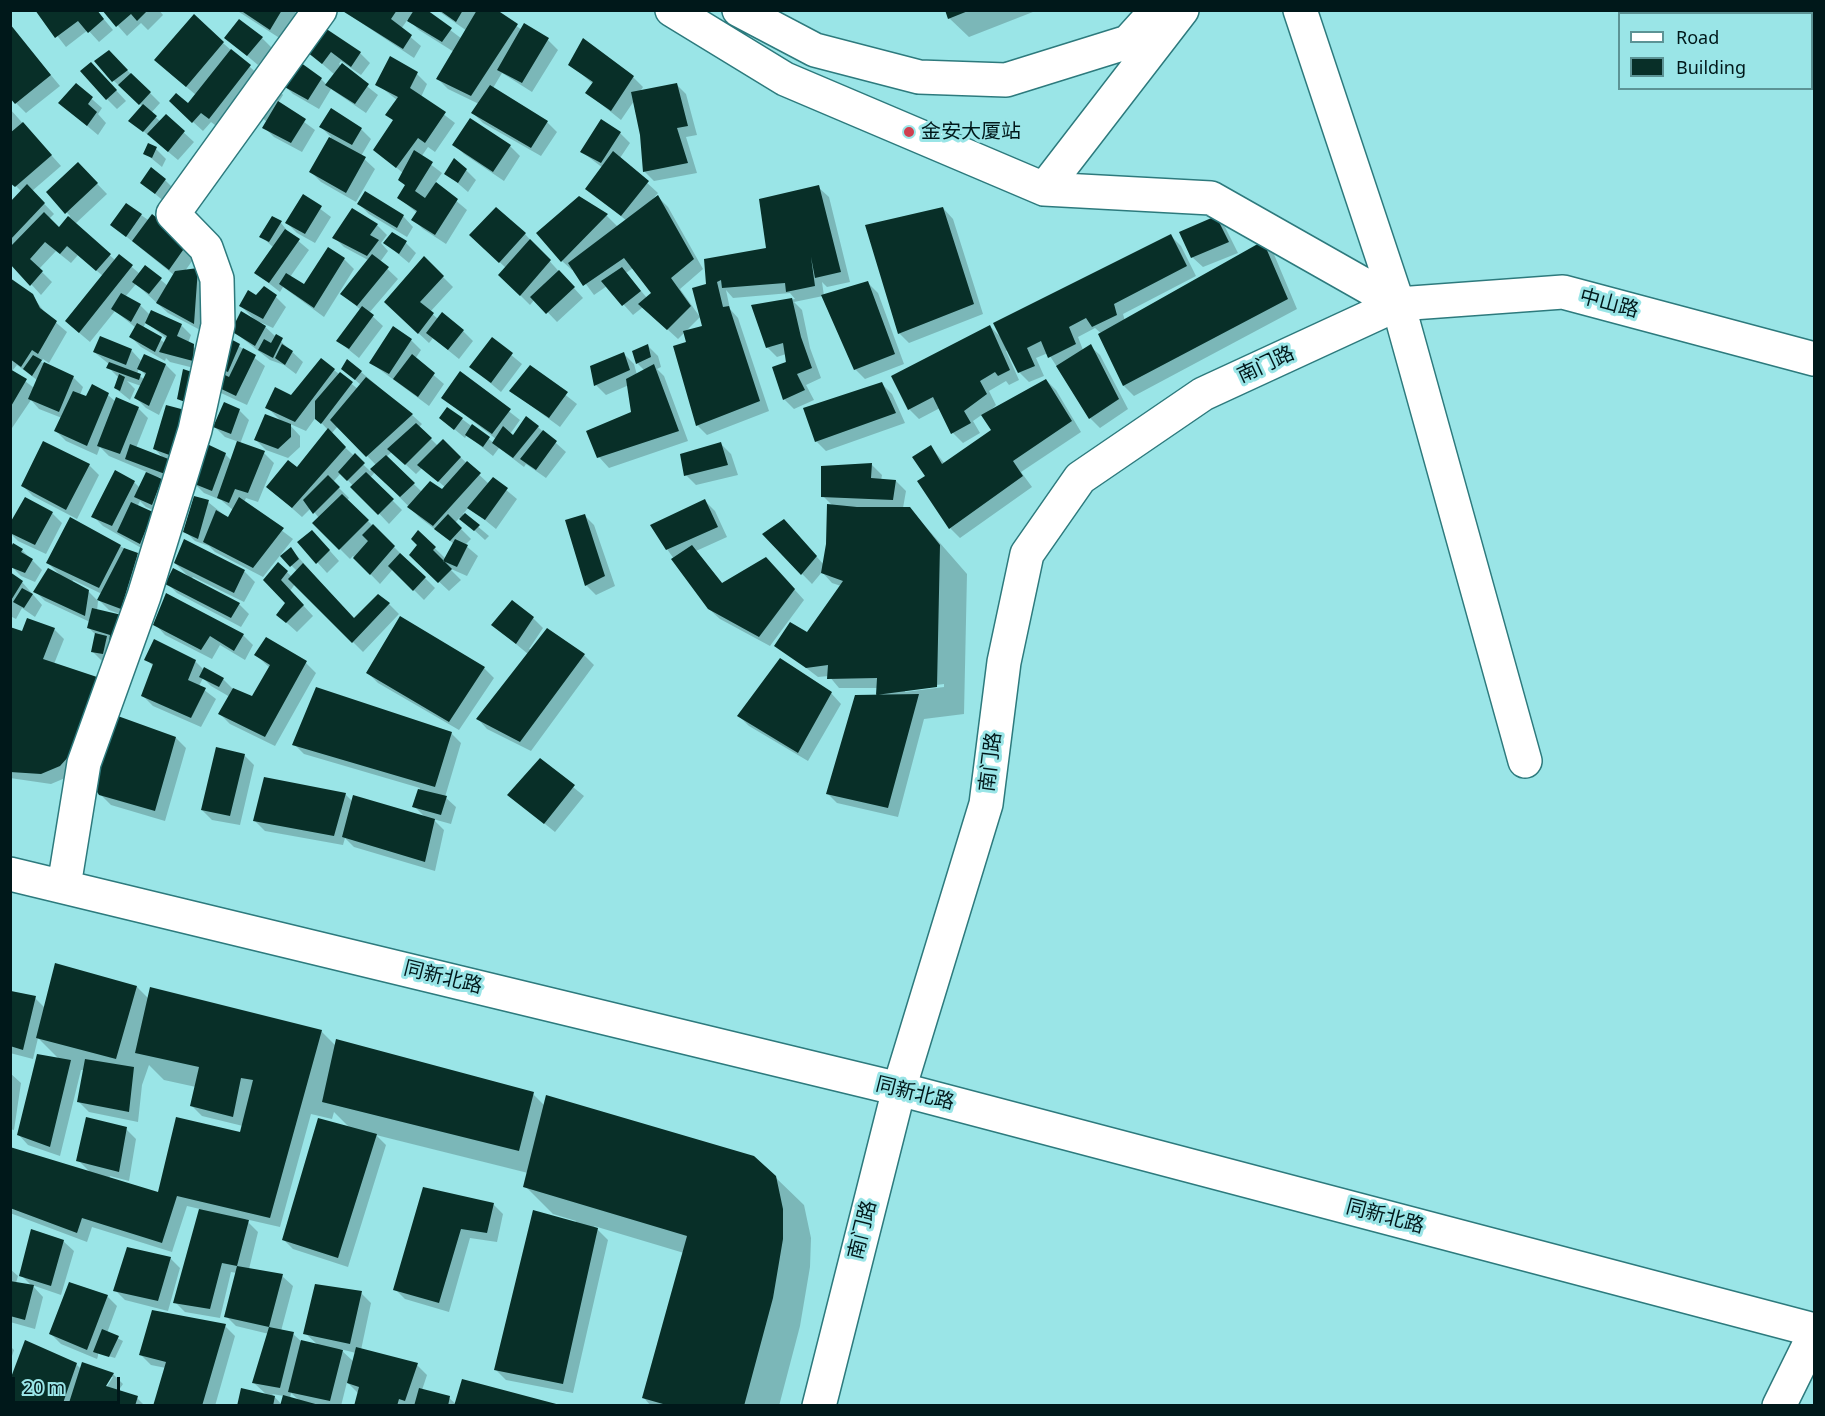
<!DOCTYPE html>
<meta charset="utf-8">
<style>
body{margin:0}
#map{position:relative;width:1825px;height:1416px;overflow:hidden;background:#9ae5e7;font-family:"Noto Sans",sans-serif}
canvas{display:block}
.frame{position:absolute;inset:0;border:12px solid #00181a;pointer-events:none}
.legend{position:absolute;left:1618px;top:12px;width:195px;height:78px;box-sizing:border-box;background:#9ae5e7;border:2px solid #5c9395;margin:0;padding:8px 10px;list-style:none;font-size:18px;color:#00181a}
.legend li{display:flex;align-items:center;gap:12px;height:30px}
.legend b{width:30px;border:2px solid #5c9395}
.scale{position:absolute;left:12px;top:1377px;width:108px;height:27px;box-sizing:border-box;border:3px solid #00181a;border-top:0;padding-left:8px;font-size:18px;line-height:21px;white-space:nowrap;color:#00181a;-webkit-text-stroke:4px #9ae5e7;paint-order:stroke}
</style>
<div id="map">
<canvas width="1825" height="1416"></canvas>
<div class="frame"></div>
<ul class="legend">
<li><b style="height:8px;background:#fff"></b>Road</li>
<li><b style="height:16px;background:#082f28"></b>Building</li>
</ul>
<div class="scale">20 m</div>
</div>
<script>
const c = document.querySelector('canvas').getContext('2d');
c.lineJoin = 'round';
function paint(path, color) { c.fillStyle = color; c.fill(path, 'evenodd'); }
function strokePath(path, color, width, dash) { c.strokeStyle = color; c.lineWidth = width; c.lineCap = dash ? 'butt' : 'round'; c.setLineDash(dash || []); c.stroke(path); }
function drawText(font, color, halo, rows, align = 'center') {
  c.font = font + ' "Noto Sans","Noto Sans SC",sans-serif'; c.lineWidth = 6; c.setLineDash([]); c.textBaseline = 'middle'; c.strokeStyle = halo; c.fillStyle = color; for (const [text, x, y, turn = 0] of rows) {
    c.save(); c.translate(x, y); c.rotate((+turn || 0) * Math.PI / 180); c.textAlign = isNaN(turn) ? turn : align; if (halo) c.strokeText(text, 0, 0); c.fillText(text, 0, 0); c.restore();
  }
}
const shadow = new Path2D(`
 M37,10H96L113,30L99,42L88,30L66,47Z
 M104,10H159L163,15L148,30L141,23L127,36Z
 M236,10H293L297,14L281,39Z
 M342,10H424L462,39L467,31L437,10H494L522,30L525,25L548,40L558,50L532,92L502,73L493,88L547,122L557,132L541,156L483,123L473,113L479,104L448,89L438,79L454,52L419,30L408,19L401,29L421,46L414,58Z
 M947,10H1038L969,37L949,18Z
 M10,26L60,86L26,113L16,103Z
 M226,38H262L272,48L258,65Z
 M223,43L260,76L219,128L211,122L203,131L181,111L196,95L166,70Z
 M304,48L360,53L370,63L361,75L341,61L339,64L378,95L366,113L331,89L319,109L293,94L283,84L321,79L327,85L335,75Z
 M109,52L160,103L151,113L161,122L166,116L194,142L178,160L130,120L142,106L114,81Z
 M570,64L633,77L643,87L640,92L676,84L686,94L697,135L686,137L697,173L654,181L644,171L641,135L634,101L621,120L587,93L593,84Z
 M101,74L126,101L117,109L107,99Z
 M417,74L427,84L421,97L455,123L435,152L428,147L421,157L442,173L435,183L467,210L446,244L423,229L413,219L417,213L399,198L406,186L399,180L403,173L375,150L394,121L387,114L397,100L377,84Z
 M76,85L102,108L98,114L106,123L98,135L60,103Z
 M279,90L283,95L278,103L315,130L302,152L274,137L264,127L267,122L261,117Z
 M10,109L61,166L32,191L54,214L49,219L59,229L70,216L48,192L78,164L107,194L75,224L115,260L119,256L140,274L145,267L168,286L174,275L112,225L141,215L197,254L185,271L198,270L208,280L204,332L168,313L136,284L125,297L140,305L150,315L181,325L191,335L188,343L204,355L202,370L170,362L166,358L165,361L141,347L131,337L136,328L115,311L90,342L77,331L103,276L78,255L71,263L56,251L39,269L52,282L41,295L10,261V204L22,192L10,180ZM146,322L167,339L165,343L143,328Z
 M470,120L510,146L520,156L504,181L464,154L454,144Z
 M321,127L361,129L371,139L361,156L375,169L356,202L321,182L311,172L331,137Z
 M620,133L630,143L620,158L658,193L652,200L658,197L668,207L703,269L680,289L700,317L685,332L704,327L708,285L768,249L818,187L829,197L850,282L827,287L822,282L824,296L868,283L878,293L904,364L865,379L855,369L823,296L794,302L802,310L810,348L821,378L806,385L814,400L794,409L784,399L786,354L777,357L767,347L753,307L795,299L790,293L733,298L726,290L730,309L738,318L769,411L707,435L697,425L685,332L678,339L643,307L633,315L607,286L594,295L574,268L572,270L562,261L579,198L607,216L618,227L627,221L587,189L603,168L582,152ZM633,268L653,293L647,298L626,273Z
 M156,149L166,159L162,167L145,153Z
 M466,170L476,180L468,192L446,173Z
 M165,180L175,190L166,203L142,183Z
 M365,194L403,216L413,227L407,237L369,214L359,204Z
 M303,196L331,217L315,243L297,233L287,223Z
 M943,208L953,219L983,314L909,343L899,333Z
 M1215,217L1225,227L1238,253L1203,267L1192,257Z
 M281,223L290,234L309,250L290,277L304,286L344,259L354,269L324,317L283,287L280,292L256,273L274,248L261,236Z
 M377,225L387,235L381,243L388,251L380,262L398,279L369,313L383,326L359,358L338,341L361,310L342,294L368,260L344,247L334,237Z
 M525,234L583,298L557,322L535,299L530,305L500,275L506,268L481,245Z
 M1171,236L1181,246L1196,276L1123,314L1125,321L1263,243L1273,252L1297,309L1134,396L1124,386L1102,334L1095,328L1078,337L1083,350L1090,346L1100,355L1128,409L1100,428L1090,418L1048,353L1036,358L1044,376L1029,382L1019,372L1008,350L1006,351L1019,380L1009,385L1006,381L989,391L996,405L990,411L1046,380L1056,390L1081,432L1021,472L1032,487L960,538L950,528L919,482L927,477L931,447L945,464L993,430L983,414L973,421L980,433L963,443L953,433L940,408L919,419L909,409L990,326L1003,340Z
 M385,243H406L416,253L409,263Z
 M424,258L453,287L430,312L438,319L463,331L473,341L459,359L433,338L429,343L396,312Z
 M11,280L32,296L47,315L67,332L49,363L43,359L41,362L73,377L83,387L80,395L87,398L92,386L108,395L116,402L138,408L148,418L136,448L164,459L155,449L167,407L175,483L158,477L172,490L162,514L146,507L140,501L137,507L152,513L150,553L103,526L93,516L134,482L140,488L147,472L109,456L100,447L97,455L66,441L56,431L62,418L39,409L31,400L10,431ZM17,365L37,380L34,388L12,371Z
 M256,297H276L286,307L273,328L260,322L303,362L296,374L284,365L270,360L233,331L256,321L241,306Z
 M101,338L132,351L142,362L166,365L176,375L159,415L146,408L136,398L141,386L127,381L135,389L130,400L115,388L118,377L108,367L109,364L94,352ZM139,368L146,376L145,380L137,374Z
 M492,339L522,364L501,392L471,367Z
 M411,340L421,350L415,359L444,384L429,406L371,363Z
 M239,346L265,366L247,405L221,393L211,383L214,365Z
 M648,346L658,356L661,367L657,369L664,376L688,441L609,468L599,457L633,413L629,385L606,395L596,385L592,367L624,354L634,364L637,375L645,371L637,363Z
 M348,361L412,415L422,424L419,427L438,446L443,441L489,484L493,479L517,499L496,529L469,507L463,514L489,536L485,540L460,517L455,523L471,539L465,545L478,556L467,576L449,568L461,580L449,591L421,565L418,532L446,559L454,544L419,517L375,472L370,478L402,510L389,524L341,473L333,482L349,498L347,500L435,588L424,600L393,569L380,584L353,556L350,559L314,523L319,518L311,508L302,517L268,487L297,469L328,430L316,417L306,431L288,423L300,436V447L288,458L266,450L256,440L282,422L267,407L292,396L334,370L358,389L361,385L343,369ZM338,426L376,465L370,471L331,434ZM392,452L416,474L422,468L445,487L442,491L422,492L386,457Z
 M530,367L577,404L560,427L511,391Z
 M460,373L520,420L510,434L514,437L538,427L566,452L546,478L526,464L524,467L499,448L493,456L467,435L465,438L441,418L462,419L494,443L496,439L443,398Z
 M882,384L892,394L905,423L826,451L816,441Z
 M239,410L249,420L240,444L264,453L274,463L258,502L246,498L244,502L293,539L263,577L215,552L209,546L195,541L185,531L208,502L229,519L233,510L221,500L204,493L194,483L225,454L232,461L239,442L225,437L215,427Z
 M721,444L731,454L738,475L696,485L686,475Z
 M89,465L99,475L77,519L33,496L23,486Z
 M872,465L882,475L881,481H896L906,491L903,508H909L919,519L967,574L964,714L924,719L898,817L837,803L827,793L878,696V688H839L829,676L818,677L776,645L807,634L841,586L832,583L822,572L812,584L764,535L794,531L824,565L833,506L823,496ZM944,684V687L905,692V689Z
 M26,499L52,513L62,523L46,554L18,541L10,533V526Z
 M705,501L715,511L727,537L696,551L723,584L776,569L804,600L770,646L720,619L709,609L667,549Z
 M584,515L594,525L615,586L596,595L586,585Z
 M184,541L245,572L255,582L244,602L193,577L191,579L239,604L249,614L241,627L177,593L167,583L190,578L175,563Z
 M299,542H322L339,561L327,573Z
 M120,546L137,555L147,565L131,618L109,610L99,600L102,594L73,580L72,582L88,591L98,601L97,611L122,617L112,663L102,661L92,651L96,635L89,628L90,622L45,601L35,591L61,576L48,563Z
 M291,549L354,620L389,604L399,614L363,652L295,584L290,591L313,616L297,632L278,615L287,602L265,580L279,564L292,577L297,571L282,556Z
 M22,550L42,570L35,582L21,576L11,566Z
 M10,574L22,582L42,605L35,617L22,608L16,619L10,616Z
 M401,618L484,668L494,678L459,730L378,683L368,673Z
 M533,618L543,628L529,649L584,655L594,665L531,751L487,729L478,719L528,654L493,625Z
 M155,624L243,635L253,645L245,660L220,645L212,659L165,635Z
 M10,629L23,633L54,629L64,639L54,664L97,678L107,688L70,776L51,784L10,778Z
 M256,655L306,663L316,673L275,746L230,724L220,714L230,697L211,686L203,678L199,686L216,699L201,727L153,706L143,696L154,667L146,659L195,661L204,670L223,679L234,690L252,698L270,668Z
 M780,660L831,693L841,704L808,761L749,726L739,716Z
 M451,733L461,743L445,797L456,807L451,824L433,819L444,830L435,871L354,847L345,838L343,845L265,831L255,821L345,794L353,802L426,818L414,806L420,788L304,754L294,744Z
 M176,738L186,748L165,821L111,805L100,794Z
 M244,755L254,765L240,825L212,820L202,810Z
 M540,760L584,796L555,832L509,795Z
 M137,987L149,999L321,1031L336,1046L533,1094L545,1106L775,1177L804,1205L811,1238L810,1267L800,1326L779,1406H651L644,1398L684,1253L594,1226L608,1240L573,1393L506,1380L496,1370L576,1221L553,1214L525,1186L528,1173L376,1135L386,1145L348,1267L293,1249L283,1239L351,1129L334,1112L332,1119L311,1114L280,1227L245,1219L258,1232L249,1269L282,1276L293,1286L281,1331L293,1334L302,1342L318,1345L305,1333L361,1293L371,1303L361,1350L417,1365L427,1375L422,1390L449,1398L456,1404L463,1381L562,1406H356L359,1394L347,1382L341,1406H238L267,1395L254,1383L269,1334L236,1326L226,1316L237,1273L231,1272L220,1318L185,1312L175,1302L200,1209L187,1206L172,1252L92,1227L87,1242L10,1213V1152L91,1173L78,1160L126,1129L136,1139L129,1181L110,1176L109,1179L159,1194L241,1133L243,1126L202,1116L192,1106L196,1087L164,1080L149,1065L142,1085L138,1122L89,1112L79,1102L84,1070H81L60,1156L28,1145L18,1134L60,1060L38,1038L33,1059L10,1053L12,992L35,998L45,1008ZM340,1349L356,1353L354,1362ZM291,1393L300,1401L290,1399ZM272,1394L284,1396L282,1405Z
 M10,1073L21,1083L14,1130L10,1129Z
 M424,1188L493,1204L503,1214L497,1242L470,1238L449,1312L405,1299L395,1289Z
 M63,1241L74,1251L61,1295L32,1285L43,1297L35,1329L10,1322V1269L18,1276L16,1283L33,1287L21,1275Z
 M170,1258L180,1268L168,1311L125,1300L115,1290Z
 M107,1296L117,1306L107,1333L123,1341L115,1358L98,1353V1356L114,1361L98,1356L97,1359L61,1344L51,1334Z
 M225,1326L235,1336L215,1406H154L166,1368L151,1365L141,1355Z
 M10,1346L14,1350L10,1362Z
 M76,1364L81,1369L113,1374L123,1384L118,1391L137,1398L145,1406H10ZM109,1377H113L103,1393Z`);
const building = new Path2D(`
 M35,10H97L104,19L88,33L78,21L55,38Z
 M102,10H148L137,21L131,14L116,27Z
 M240,10H282L270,30Z
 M341,10H397L391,19L412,35L403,49Z
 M414,10H427L452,28L442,42L407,21Z
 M439,10H463L456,22Z
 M477,10H497L518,24L471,96L436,79Z
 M945,10H968V11L948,19Z
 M194,14L224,42L186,87L154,60Z
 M239,19L263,37L247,56L224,38Z
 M524,23L549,38L522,83L497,70Z
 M10,24L51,75L15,104L10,98Z
 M319,24L361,52L351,67L331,52L322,64L302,48Z
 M583,38L634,76L611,111L585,93L593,82L568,65Z
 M231,49L251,65L209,119L201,113L192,123L169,101L176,93L188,103Z
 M109,50L128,70L112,82L94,61Z
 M390,56L418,72L410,88L446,112L425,143L418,138L396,168L373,150L393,120L385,115L398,97L375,85Z
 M297,60L322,78L308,100L281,85Z
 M91,62L117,90L106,100L80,71Z
 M342,63L369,84L355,104L325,85Z
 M131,73L151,92L139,105L118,85Z
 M76,83L93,97L88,104L97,112L87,126L58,103Z
 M677,83L688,126L677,128L688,163L643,172L640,135L631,92Z
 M490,85L548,121L531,148L471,113Z
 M278,101L306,119L291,143L262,128Z
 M143,104L157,116L143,132L128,121Z
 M331,108L362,128L352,145L319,127Z
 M166,114L185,131L168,152L147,134Z
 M470,118L511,145L493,172L452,145Z
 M601,119L621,132L601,163L580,152Z
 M23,122L52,155L15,187L10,183V133Z
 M329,137L366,157L346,193L309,172Z
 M148,143L157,147L152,158L143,154Z
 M414,150L433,162L415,191L425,198L436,182L458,199L435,235L411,220L417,211L397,198L405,185L398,180Z
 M613,151L649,181L621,216L585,189Z
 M454,158L467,169L458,183L444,174Z
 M78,162L98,183L65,214L46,192Z
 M151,167L166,179L155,194L140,183Z
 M27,184L45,203L10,240V202Z
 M819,185L841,272L815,278L811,257L815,286L786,292L785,283L722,288L721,280L717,282L723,307L729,306L760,401L696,426L673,346L686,342L683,331L702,326L692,288L706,284L704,259L766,248L759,199Z
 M365,191L404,215L397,228L357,204Z
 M303,194L322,206L305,234L285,223Z
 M658,195L694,259L671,278L691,306L667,330L638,304L651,293L624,258L583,286L568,263Z
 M579,196L608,214L561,262L536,233Z
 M126,203L142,214L126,237L110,225Z
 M496,207L526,233L499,263L469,235Z
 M943,207L974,304L898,334L865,225Z
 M352,208L378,224L370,235L379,240L367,256L332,238Z
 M44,212L59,227L68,216L111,254L96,271L67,246L60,254L45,242L30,259L43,271L30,286L10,264V247Z
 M152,214L188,243L169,270L132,241Z
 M272,216L282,221L269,242L259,237Z
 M1216,216L1229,242L1191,258L1179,232Z
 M285,229L300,239L269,283L254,273Z
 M392,232L407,241L399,254L383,243Z
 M1171,234L1187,266L1114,304L1117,315L1092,327L1086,318L1069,327L1076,344L1048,358L1041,341L1027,348L1035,366L1018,373L993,323Z
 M530,239L551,260L520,296L498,275Z
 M1263,241L1288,299L1123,386L1098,334Z
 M328,247L345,258L314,308L279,284L286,273L304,284Z
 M119,254L133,265L79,333L65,321Z
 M372,254L389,267L357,306L340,294Z
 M424,256L444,276L420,302L434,313L418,334L384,302Z
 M145,265L162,278L149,294L132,282Z
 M622,267L641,291L622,306L601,281Z
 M198,268L194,324L156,303L175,271Z
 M559,270L575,287L546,314L530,297Z
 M10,278L33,294L40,308L57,321L38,354L32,350L21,367L10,359Z
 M868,281L895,354L854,370L821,295Z
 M264,286L277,295L263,319L239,306L248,290L256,295Z
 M121,293L141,304L131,322L111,309Z
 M792,298L801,337L812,368L797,374L805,390L783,400L772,367L786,362L783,343L766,348L751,305Z
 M362,306L374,315L349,349L336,341Z
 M151,310L182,324L177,336L194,344L193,361L159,352L167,336L145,323Z
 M241,311L266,326L255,346L231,331Z
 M442,312L464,330L448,350L426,333Z
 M137,323L162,337L155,352L129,337Z
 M990,325L1010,370L998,376L995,372L980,381L987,394L964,411L971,423L951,434L933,397L908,410L891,376Z
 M393,326L412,339L389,374L369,363Z
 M276,334L283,338L273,358L258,350L264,339L271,343Z
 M100,336L132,349L126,365L93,352Z
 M225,336L240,344L228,372L212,365Z
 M492,337L513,353L491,383L469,367Z
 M282,344L293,351L285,365L275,358Z
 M648,344L651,357L636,364L632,351Z
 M1091,344L1119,399L1089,419L1056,366Z
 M243,348L256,355L236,396L209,383L213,369L229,377Z
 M624,352L630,370L594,386L590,366Z
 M144,354L166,364L149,406L134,398L146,373L137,369Z
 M412,354L435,373L418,397L393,379Z
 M33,355L42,360L32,376L23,369Z
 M321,358L335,369L295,422L265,408L275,387L291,395Z
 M347,359L362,371L355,380L341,369Z
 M44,362L74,376L59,412L28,399Z
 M109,362L141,374L139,380L106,368Z
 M654,364L679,431L597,458L586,431L631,412L626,379Z
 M530,365L568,392L549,418L509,391Z
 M10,369L27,379L10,408Z
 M183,369L195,373L188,403L177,399Z
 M460,371L511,409L492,434L441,398Z
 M340,372L353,382L321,424L315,419V401Z
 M119,374L125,377L120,391L114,388Z
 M366,377L413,414L366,457L330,420Z
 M1046,379L1072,421L1013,461L1023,476L949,529L917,481L925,476L912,457L931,445L942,464L991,430L981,415Z
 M882,382L896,413L815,442L803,408Z
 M92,384L109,393L87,446L54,431L73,391L86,396Z
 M116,397L139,407L120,454L97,446Z
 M224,402L240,409L231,434L213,427Z
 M166,405L185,410L172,456L153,449Z
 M447,407L463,418L454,430L439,418Z
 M265,414L291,424V437L278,449L254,440Z
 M526,416L539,426L513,458L492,443L503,426L513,435Z
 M416,423L432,438L405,465L387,449Z
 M472,424L490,437L483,447L465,435Z
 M328,428L346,447L292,508L266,487L288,460L297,467Z
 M543,430L557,441L536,470L520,459Z
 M443,439L461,457L438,482L417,465Z
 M43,441L90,464L66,510L21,486Z
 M237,441L265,451L248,493L235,489L229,503L217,498Z
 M721,442L728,465L684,476L680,454Z
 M130,444L171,460L165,474L125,459Z
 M207,444L226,453L212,491L192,483Z
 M355,453L365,463L347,481L338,472Z
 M386,455L415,483L400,497L370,469Z
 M467,461L481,473L433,526L407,507L430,481L442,489Z
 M872,463L871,478L896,480L893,500L821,497V466Z
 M115,470L135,481L112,526L91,517Z
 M146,472L162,479L152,505L134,497Z
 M366,472L394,499L378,515L350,487Z
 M328,475L340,487L313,514L303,500Z
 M493,477L508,488L485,520L467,508Z
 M342,494L369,520L339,550L312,523Z
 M194,496L209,500L198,539L183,532Z
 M25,497L53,512L35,545L10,533V523Z
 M239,497L284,528L253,568L203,542L216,510L228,517Z
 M705,499L718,527L666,550L650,525Z
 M131,502L153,512L140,544L117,532Z
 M827,504L857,507H910L940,545L937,687L876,695L877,678L827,679L828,665L806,668L774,646L790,622L807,632L843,581L821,573L826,544Z
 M465,513L480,525L474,531L459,519Z
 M448,514L462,528L450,541L434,529Z
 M585,514L605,576L585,586L565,520Z
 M70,517L121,545L99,588L46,563Z
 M784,519L817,556L801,575L762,534Z
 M373,524L395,546L370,575L353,558L368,541L362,535Z
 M312,530L330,550L316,564L297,542Z
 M418,530L436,547L433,550L452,569L438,583L409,555L417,545L411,539Z
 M184,539L245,570L234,593L174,563Z
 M455,539L468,545L457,567L443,561Z
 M13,543L23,549L21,552L33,559L25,573L10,567V549Z
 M692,545L722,583L766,557L795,589L759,637L708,609L671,559Z
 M291,547L299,559L290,567L280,556Z
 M124,548L138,553L121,609L97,600Z
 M400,553L426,577L413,591L388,566Z
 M278,562L288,571L281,580L304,605L286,623L276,615L285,603L263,580Z
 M303,563L354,618L378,594L390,603L352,643L288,579Z
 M48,568L89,590L85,616L33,592Z
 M173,568L240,603L231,618L165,584Z
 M10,572L23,581L10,602Z
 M22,588L33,594L24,608L13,602Z
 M166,593L244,634L234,651L210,636L201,650L153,625Z
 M512,600L534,617L516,644L491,625Z
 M92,608L126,616L120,643L109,641L110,635L87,628Z
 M400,616L485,667L449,722L366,673Z
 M27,618L55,628L43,659L97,677L92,692L97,694L79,745L60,766L41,774L10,772V627L22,631Z
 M547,628L585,654L520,742L476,719Z
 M95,633L107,636L103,654L91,652Z
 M266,637L307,661L265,737L218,714L233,688L252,696L270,665L254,655Z
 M154,639L196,660L188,680L206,688L191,718L141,696L153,664L144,660Z
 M780,658L832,692L798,753L737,716Z
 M204,667L224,678L219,687L199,677Z
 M316,687L452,732L435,787L292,745Z
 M919,694L888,808L826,794L855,695Z
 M115,715L176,737L155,811L99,795L91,782Z
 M216,747L245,754L230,816L201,810Z
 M540,758L575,785L544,824L507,795Z
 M264,777L346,793L334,836L253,821Z
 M418,789L447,796L441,815L412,807Z
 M353,795L435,819L425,862L342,837Z
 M55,963L137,986L116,1059L36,1038Z
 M150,987L322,1030L270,1218L177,1196L162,1243L82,1218L77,1233L10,1208V1147L158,1192L176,1117L240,1132L253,1080L241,1078L233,1117L190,1106L199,1067L135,1053Z
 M11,991L36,996L23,1050L10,1046Z
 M336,1039L534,1092L519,1151L322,1102Z
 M37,1054L71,1060L50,1147L17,1135Z
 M85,1059L134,1067L129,1112L77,1102Z
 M546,1095L754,1156L776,1176L783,1209V1239L773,1298L744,1406H670L642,1398L687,1236L523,1187Z
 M86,1117L127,1127L119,1172L76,1161Z
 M318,1118L377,1134L338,1258L282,1240Z
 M423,1187L494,1203L487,1233L461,1229L439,1303L393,1290Z
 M199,1209L249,1220L237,1266L222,1263L210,1309L173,1303Z
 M533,1210L598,1228L563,1384L494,1370Z
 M31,1229L64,1240L51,1286L19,1276Z
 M127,1247L171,1257L158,1301L113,1291Z
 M237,1266L283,1274L269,1327L224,1317Z
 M10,1281L34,1285L25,1320L10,1316Z
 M69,1282L108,1295L87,1350L49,1334Z
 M315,1284L362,1291L350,1344L303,1334Z
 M152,1310L226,1324L202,1406H153L166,1362L139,1355Z
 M269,1327L294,1332L280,1388L252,1383Z
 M102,1329L119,1336L109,1357L93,1352Z
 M25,1340L77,1363L62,1406H10V1380Z
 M301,1340L343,1350L330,1401L288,1392Z
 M356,1347L418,1363L405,1401L399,1399L397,1406H354L359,1387L347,1383Z
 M82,1362L114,1373L106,1386L138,1396L135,1406H68Z
 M462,1379L560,1405V1406H454Z
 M241,1388L275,1396L273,1406H237Z
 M419,1388L450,1396L448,1406H414Z
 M283,1395L319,1405V1406H280Z`);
const minor = new Path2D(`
 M1398,304L1525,761
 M10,874L899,1089L1814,1330
 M64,886L84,763L144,596L195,430L218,325L217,279L206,248L173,214L320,10
 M1779,1406L1814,1335`);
const major = new Path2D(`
 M672,10L785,79L1044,189L1211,198L1398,304
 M739,10L815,50L919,77L1006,80L1128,42L1157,10
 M1300,10L1398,304
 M1044,189L1182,10
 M819,1406L899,1089L986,804L1004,662L1027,554L1080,478L1203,394L1398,304L1563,292L1814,359`);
const markers = [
 [909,132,6,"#d03f4f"]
];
const poiNames = [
 ["金安大厦站",921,132]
];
const streetNames = [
 ["中山路",1609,304,15],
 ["南门路",1266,365,-25],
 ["南门路",991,762,-83],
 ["同新北路",443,978,14],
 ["同新北路",915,1094,14],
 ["同新北路",1385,1217,15],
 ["南门路",863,1230,-76]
];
paint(shadow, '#0003');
paint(building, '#082f28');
strokePath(minor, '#2d7a7d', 36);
strokePath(major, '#2d7a7d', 36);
strokePath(minor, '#fff', 33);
strokePath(major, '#fff', 33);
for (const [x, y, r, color] of markers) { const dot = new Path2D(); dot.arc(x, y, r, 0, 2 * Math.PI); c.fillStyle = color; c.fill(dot); strokePath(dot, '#9ae5e7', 2); }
drawText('20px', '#00181a', '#9ae5e7', poiNames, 'left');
drawText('20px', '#00181a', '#9ae5e7', streetNames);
</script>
